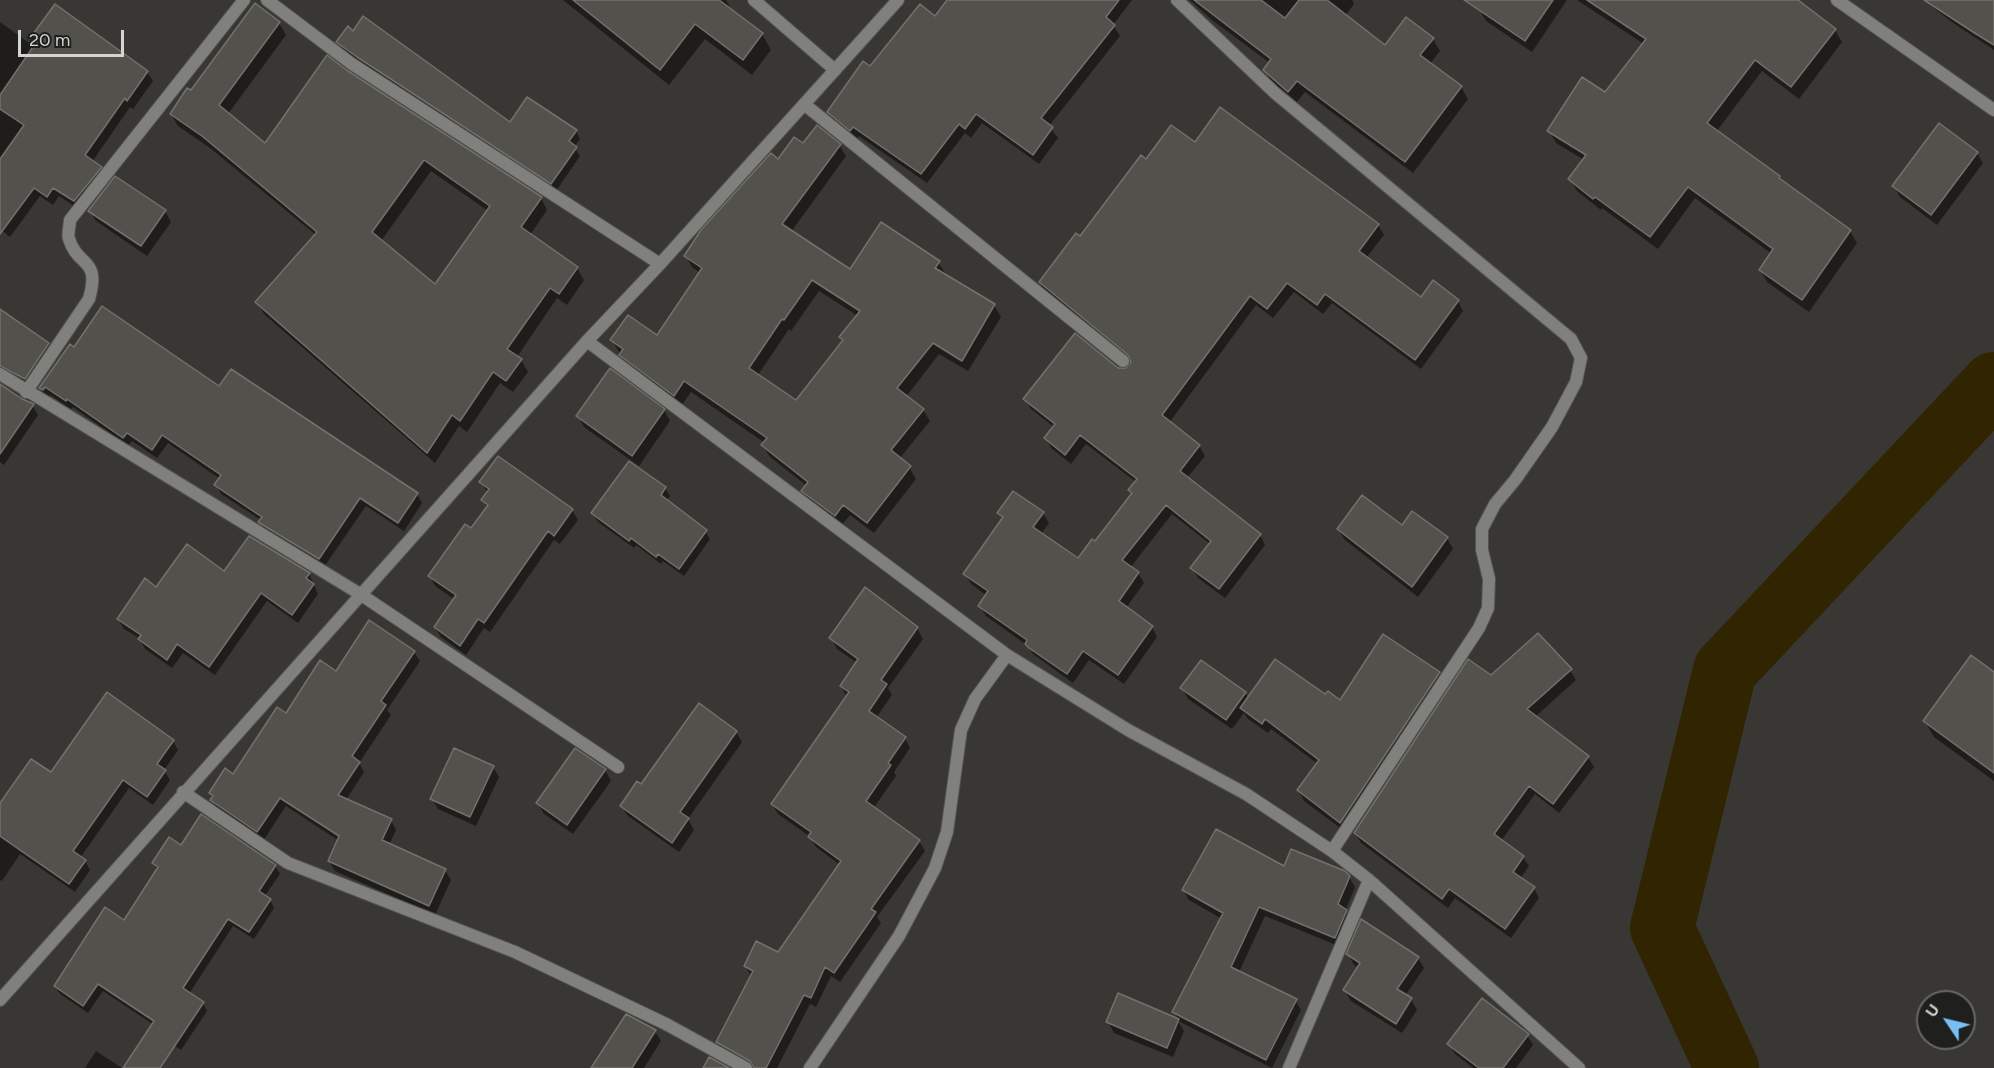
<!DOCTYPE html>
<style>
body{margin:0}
#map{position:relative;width:1994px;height:1068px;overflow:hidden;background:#393733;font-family:Figtree,sans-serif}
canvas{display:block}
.north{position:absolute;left:1916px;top:990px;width:60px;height:60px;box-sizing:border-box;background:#1f1f1d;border:2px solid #676765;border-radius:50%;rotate:305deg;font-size:16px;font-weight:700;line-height:24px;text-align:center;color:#d4d4d1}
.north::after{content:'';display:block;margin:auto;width:21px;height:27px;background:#78bff7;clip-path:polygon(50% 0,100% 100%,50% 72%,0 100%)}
.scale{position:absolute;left:18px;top:30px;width:106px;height:27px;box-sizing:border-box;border:3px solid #d4d4d1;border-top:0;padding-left:8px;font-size:18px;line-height:21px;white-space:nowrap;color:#d4d4d1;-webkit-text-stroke:4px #1f1f1d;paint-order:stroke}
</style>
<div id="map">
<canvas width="1994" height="1068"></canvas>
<div class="north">U</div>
<div class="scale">20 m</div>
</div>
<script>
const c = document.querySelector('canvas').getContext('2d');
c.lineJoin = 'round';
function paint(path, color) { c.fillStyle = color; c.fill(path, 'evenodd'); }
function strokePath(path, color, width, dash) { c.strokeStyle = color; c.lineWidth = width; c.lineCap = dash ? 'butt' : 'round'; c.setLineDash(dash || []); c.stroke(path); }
const shadow = new Path2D(`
 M563,0H726L730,7L729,9L762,34L771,50L752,75L705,39L669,85Z
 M949,0H1132L1113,25L1120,36L1049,126L1058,138L1039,164L982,123L971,138L965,133L927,183L859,136L856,140L834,122L828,112L871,68L935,18Z
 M1190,0H1352L1354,4L1345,16L1385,47L1433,39L1440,51L1430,64L1461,87L1468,99L1413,173L1305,92L1296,103L1272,83L1265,70L1270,63L1212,20Z
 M1485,0H1567L1532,52L1486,21L1479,9Z
 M1577,0H1797L1835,30L1842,42L1799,99L1762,71L1716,132L1779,177L1782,183L1850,231L1857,243L1809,312L1767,282L1760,270L1772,254L1695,198L1658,249L1602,208L1601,210L1577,191L1570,179L1584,160L1556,143L1549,131L1606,94L1644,44Z
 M1923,0H1994V50L1956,25Z
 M55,6L147,72L153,81L133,109L130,107L92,162L100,168L106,177L80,210L59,196L53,205L40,196L10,237L0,229V22L29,43Z
 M279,23L286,35L228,114L265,145L327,57L541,198L547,210L530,235L577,268L584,280L567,305L557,298L517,357L521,360L528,372L513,392L500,383L467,432L459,426L435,463L264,314L257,302L316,235L210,148L178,126L171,114L191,92ZM431,171L488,211L435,286L381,241Z
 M338,42L510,124L576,131L580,139L574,147L580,156L556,191L363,65L343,50Z
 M1195,144L1378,225L1384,235L1366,258L1421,299L1458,301L1463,311L1421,369L1332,303L1323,314L1294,292L1273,318L1256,305L1169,423L1199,446L1205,456L1187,478L1260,535L1265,545L1225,598L1198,578L1192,568L1210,544L1172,514L1130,568L1138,573L1144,583L1126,608L1152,627L1157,637L1124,684L1089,660L1073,683L1033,654L1028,646L986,616L980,606L987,596L971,584L965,574L1003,520L999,513H1043L1049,523L1041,534L1079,561L1096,543L1133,495L1130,490L1136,482L1086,444L1071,464L1051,448L1046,438L1054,427L1031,409L1025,399L1118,369L1127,370L1133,362L1046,293L1040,283L1146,161Z
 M804,145H839L846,156L791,232L851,271L938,262L945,273L944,275L994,305L1001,317L968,371L939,354L906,397L923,410L930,421L899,459L909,467L916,479L874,533L850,515L841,526L809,502L803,491L807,486L770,457L763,446L765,443L691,392L681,406L627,366L612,340L657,337L700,273L692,267L686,256L778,161ZM819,291L858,316L841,337L843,342L797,402L758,375L789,329L791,331Z
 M1977,153L1983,163L1937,225L1900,197L1894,186Z
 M90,211H165L171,222L147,256L96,221Z
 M0,311L48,344L54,354L30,388L0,379Z
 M70,346L220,388L231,371L417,494L422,503L404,531L366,506L324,567L265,531L260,522L261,520L221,494L216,485L220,479L168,443L157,458L132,441L128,446L73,407L71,409L50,395L48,399L46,397L40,388Z
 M0,386L32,405L38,415L4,465L0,462Z
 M664,410L670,421L639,466L584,427L578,416Z
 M629,463L665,488L670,496L666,502L705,531L710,539L684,576L663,561L661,564L636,545L634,548L598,522L593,514Z
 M481,482L572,510L578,520L560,544L554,540L490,632L484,628L466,655L441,637L435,627L454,599L435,586L430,576L488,508L483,500L487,492Z
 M1412,513L1447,538L1453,549L1418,597L1345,540L1338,530L1402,527Z
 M224,573L309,574L318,594L298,623L267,601L215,675L183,653L172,668L145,649L139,638L124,629L118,619L157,589Z
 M917,628L923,639L888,688L892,695L876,718L905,738L910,748L894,772L896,776L873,809L919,841L925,851L877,917L881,923L840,982L831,976L816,1007L810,1004L777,1068H752L724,1053L718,1042L752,977L745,966L778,954L840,865L816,847L809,836L778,814L772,804L847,697L841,686L857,663L837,649L831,638Z
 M414,652L420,661L387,710L391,715L359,763L364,772L346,800L391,820L396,830L389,845L445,870L451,880L435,915L335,871L329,861L339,841L286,806L263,841L217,810L210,793L234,776L286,715L336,673Z
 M1570,670L1576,680L1535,717L1588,757L1594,767L1559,813L1535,794L1501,841L1523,857L1529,866L1520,879L1534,888L1539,898L1511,938L1455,898L1448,908L1361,843L1355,833L1491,677Z
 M1439,673L1445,683L1347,833L1304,801L1298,790L1318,764L1271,729L1268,733L1248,719L1244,713L1232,729L1188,699L1182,688L1245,693L1249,699L1326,696L1341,702Z
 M1994,674V781L1934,737L1925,721Z
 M736,732L742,742L688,819L694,830L679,852L628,816L621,806L641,786Z
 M173,741L178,750L164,770L170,780L153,805L129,788L80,858L85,861L90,870L75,892L20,854L2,881L0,880V806L51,774Z
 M575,750L605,770L611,781L573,834L544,814L538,803Z
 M493,767L499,777L476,826L438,809L432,799Z
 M181,847L275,866L280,874L264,897L270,900L274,908L254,939L233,926L189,994L203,1003L207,1011L181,1050L157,1034L154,1025L103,991L88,1013L60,994L55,986L125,922L158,871L153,863Z
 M1285,868L1349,877L1355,887L1345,911L1352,921L1341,947L1265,916L1239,972L1295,1000L1301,1010L1272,1068L1178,1021L1184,1031L1173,1057L1114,1033L1108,1022L1119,995L1179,1021L1174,1011L1222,919L1189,900L1183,890Z
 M1348,954L1418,958L1424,968L1405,996L1411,999L1417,1010L1402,1033L1351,1001L1344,990L1359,968L1354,965Z
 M655,1031L661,1041L644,1068H594Z
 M1527,1035L1533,1045L1516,1068H1473L1455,1054L1449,1044Z
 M96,1051L122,1068H85Z`);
const river = new Path2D(`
 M1727,1068L1662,928L1725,670L1994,384`);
const building = new Path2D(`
 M573,0H719L763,33L743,60L695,24L660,70Z
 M947,0H1119L1106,17L1115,25L1041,118L1053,127L1033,155L976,114L965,129L959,124L921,174L853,127L850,131L827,112L863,61L870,66L920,4L935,16Z
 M1194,0H1261L1285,18L1299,0H1327L1385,45L1406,17L1434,38L1420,55L1462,86L1405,162L1297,81L1288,92L1263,70L1271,59Z
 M1464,0H1553L1525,41Z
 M1587,0H1798L1836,29L1791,87L1755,60L1707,123L1780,176L1779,178L1851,230L1802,300L1759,270L1773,249L1688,187L1650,237L1595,197L1593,199L1568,179L1586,155L1547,131L1582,77L1605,92L1646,39Z
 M1924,0H1994V45L1973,32Z
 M255,3L280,22L219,105L265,143L327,55L348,71L542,197L521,227L578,267L559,294L550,288L507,349L522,359L506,381L493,372L460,421L452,415L427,453L255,302L317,232L202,136L170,114L187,88L191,90ZM424,160L490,206L435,284L372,232Z
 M55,4L148,71L127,101L125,98L85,155L102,167L74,201L53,188L47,197L34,188L0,234V159L24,125L0,109V95L39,38L33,34Z
 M363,16L510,122L527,97L577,130L569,141L577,147L551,184L357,57L336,42L348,26L353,31Z
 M1220,107L1379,224L1359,251L1421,297L1433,280L1459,300L1415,360L1325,294L1317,305L1287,283L1267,309L1250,296L1162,415L1200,445L1180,471L1261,534L1219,589L1190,568L1211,541L1166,505L1122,560L1139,572L1119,601L1153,626L1118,675L1083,651L1067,674L1029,648L1025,644L1027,640L978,606L988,591L963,574L1003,517L997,513L1013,491L1044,512L1033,527L1078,558L1092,539L1095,541L1132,493L1128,490L1137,479L1080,435L1065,455L1044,438L1055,424L1023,399L1075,333L1118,368H1126L1131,362L1128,355L1039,282L1076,233L1080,236L1141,155L1146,159L1171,125L1195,142Z
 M1939,123L1978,152L1931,215L1892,186Z
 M817,125L841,144L782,224L850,269L881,222L940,261L935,268L995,304L962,361L933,343L897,388L924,409L891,450L911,466L867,523L843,505L835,516L801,491L808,482L761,445L767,438L684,381L674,396L619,355L623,349L610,340L628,315L657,335L702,268L684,256L701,230L771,153L778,159L794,137L803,143ZM812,280L860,311L839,337L843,340L796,400L749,368L782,319L784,320Z
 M115,176L166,210L141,246L88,211Z
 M102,306L219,386L231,369L418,493L398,523L360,498L319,559L258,522L262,517L214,485L221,475L162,435L152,450L127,433L123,438L67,399L66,401L45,387L43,390L39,388L70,344L74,347Z
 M0,309L49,343L25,379L0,366Z
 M610,368L665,409L632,456L576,416Z
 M0,384L22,399L34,404L0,454Z
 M498,456L573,509L554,536L548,531L484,623L478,619L460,646L434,627L456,595L428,576L465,524L471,528L488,505L481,500L489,489L479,482Z
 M629,461L666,487L661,495L707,530L679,569L658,554L656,557L631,538L629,541L591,513Z
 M1362,495L1402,525L1412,511L1448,537L1412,587L1337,529Z
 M249,536L310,573L306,578L314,584L292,615L261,593L209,667L177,644L167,660L138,639L141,635L117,619L145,578L156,587L187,544L224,571Z
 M865,587L918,627L881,680L887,684L869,711L906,737L888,763L891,765L866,801L920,840L871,909L876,912L834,973L825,967L811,998L804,995L766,1068H754L750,1061L716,1042L753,971L744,966L756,941L778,952L841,861L808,837L811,832L771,804L849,692L840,686L858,659L829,638Z
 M369,620L415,651L381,701L386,705L352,756L360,762L338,795L392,819L382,840L446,869L429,906L328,861L339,836L280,798L257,832L210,800L213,796L209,793L225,768L233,774L277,707L286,713L320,660L336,671Z
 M1538,633L1572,669L1527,709L1589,756L1553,804L1529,786L1494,834L1524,856L1513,872L1535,887L1505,929L1449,889L1442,899L1354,833L1468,659L1491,675Z
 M1383,634L1440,672L1340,823L1297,790L1319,760L1265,719L1262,724L1240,708L1275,659L1325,694L1328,691L1340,700Z
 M1971,655L1994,672V773L1923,721Z
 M1201,660L1246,692L1226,720L1180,688Z
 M107,692L174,740L157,764L166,770L147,797L123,780L73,851L86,860L69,884L0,836V803L31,759L51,772Z
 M699,703L737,731L680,812L689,818L672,843L620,806L637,781L641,784Z
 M454,748L494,766L470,817L430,799Z
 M575,748L606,769L567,825L536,803Z
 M201,814L276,865L259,891L271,899L249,932L228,919L183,988L204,1002L160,1068H123L154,1021L98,984L83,1006L54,986L105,907L124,920L158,867L152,863L169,837L181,845Z
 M1216,829L1284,866L1291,849L1345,871L1350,876L1338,904L1347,910L1335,938L1259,907L1231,967L1297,999L1266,1060L1172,1012L1223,913L1182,890Z
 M1361,919L1419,957L1397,989L1412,998L1396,1024L1343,990L1360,963L1346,954Z
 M1118,993L1179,1019L1167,1048L1106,1022Z
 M1482,998L1529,1034L1503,1068H1479L1447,1044Z
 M626,1014L656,1030L632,1068H591Z
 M709,1057L729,1068H703Z`);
const service = new Path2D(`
 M754,0L835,70`);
const minor = new Path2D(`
 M267,0L352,64L660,264
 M1177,0L1275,93L1571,339L1581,358L1576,382L1552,427L1515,480L1495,504L1482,529V550L1489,579L1488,608L1479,628L1332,851
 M1837,0L1994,110
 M804,104L1123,361
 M587,341L1007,655L1128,730L1246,794L1332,851L1369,880L1579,1068
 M0,374L360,594L618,767
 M26,392L89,299C101,257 78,268 69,239C67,234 70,226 70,220L244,0
 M183,792L288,863L515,952L666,1024L746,1068
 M0,1000L587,341L660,264L898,0
 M810,1068L899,936L935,868L947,832L961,730L975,699L1007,655
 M1289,1068L1369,880`);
paint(shadow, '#0007');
strokePath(river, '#302500', 64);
paint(building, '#52514c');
strokePath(building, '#73716d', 1.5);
strokePath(service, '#55534f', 14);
strokePath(minor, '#55534f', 14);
strokePath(service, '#80807d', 12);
strokePath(minor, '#80807d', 12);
</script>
